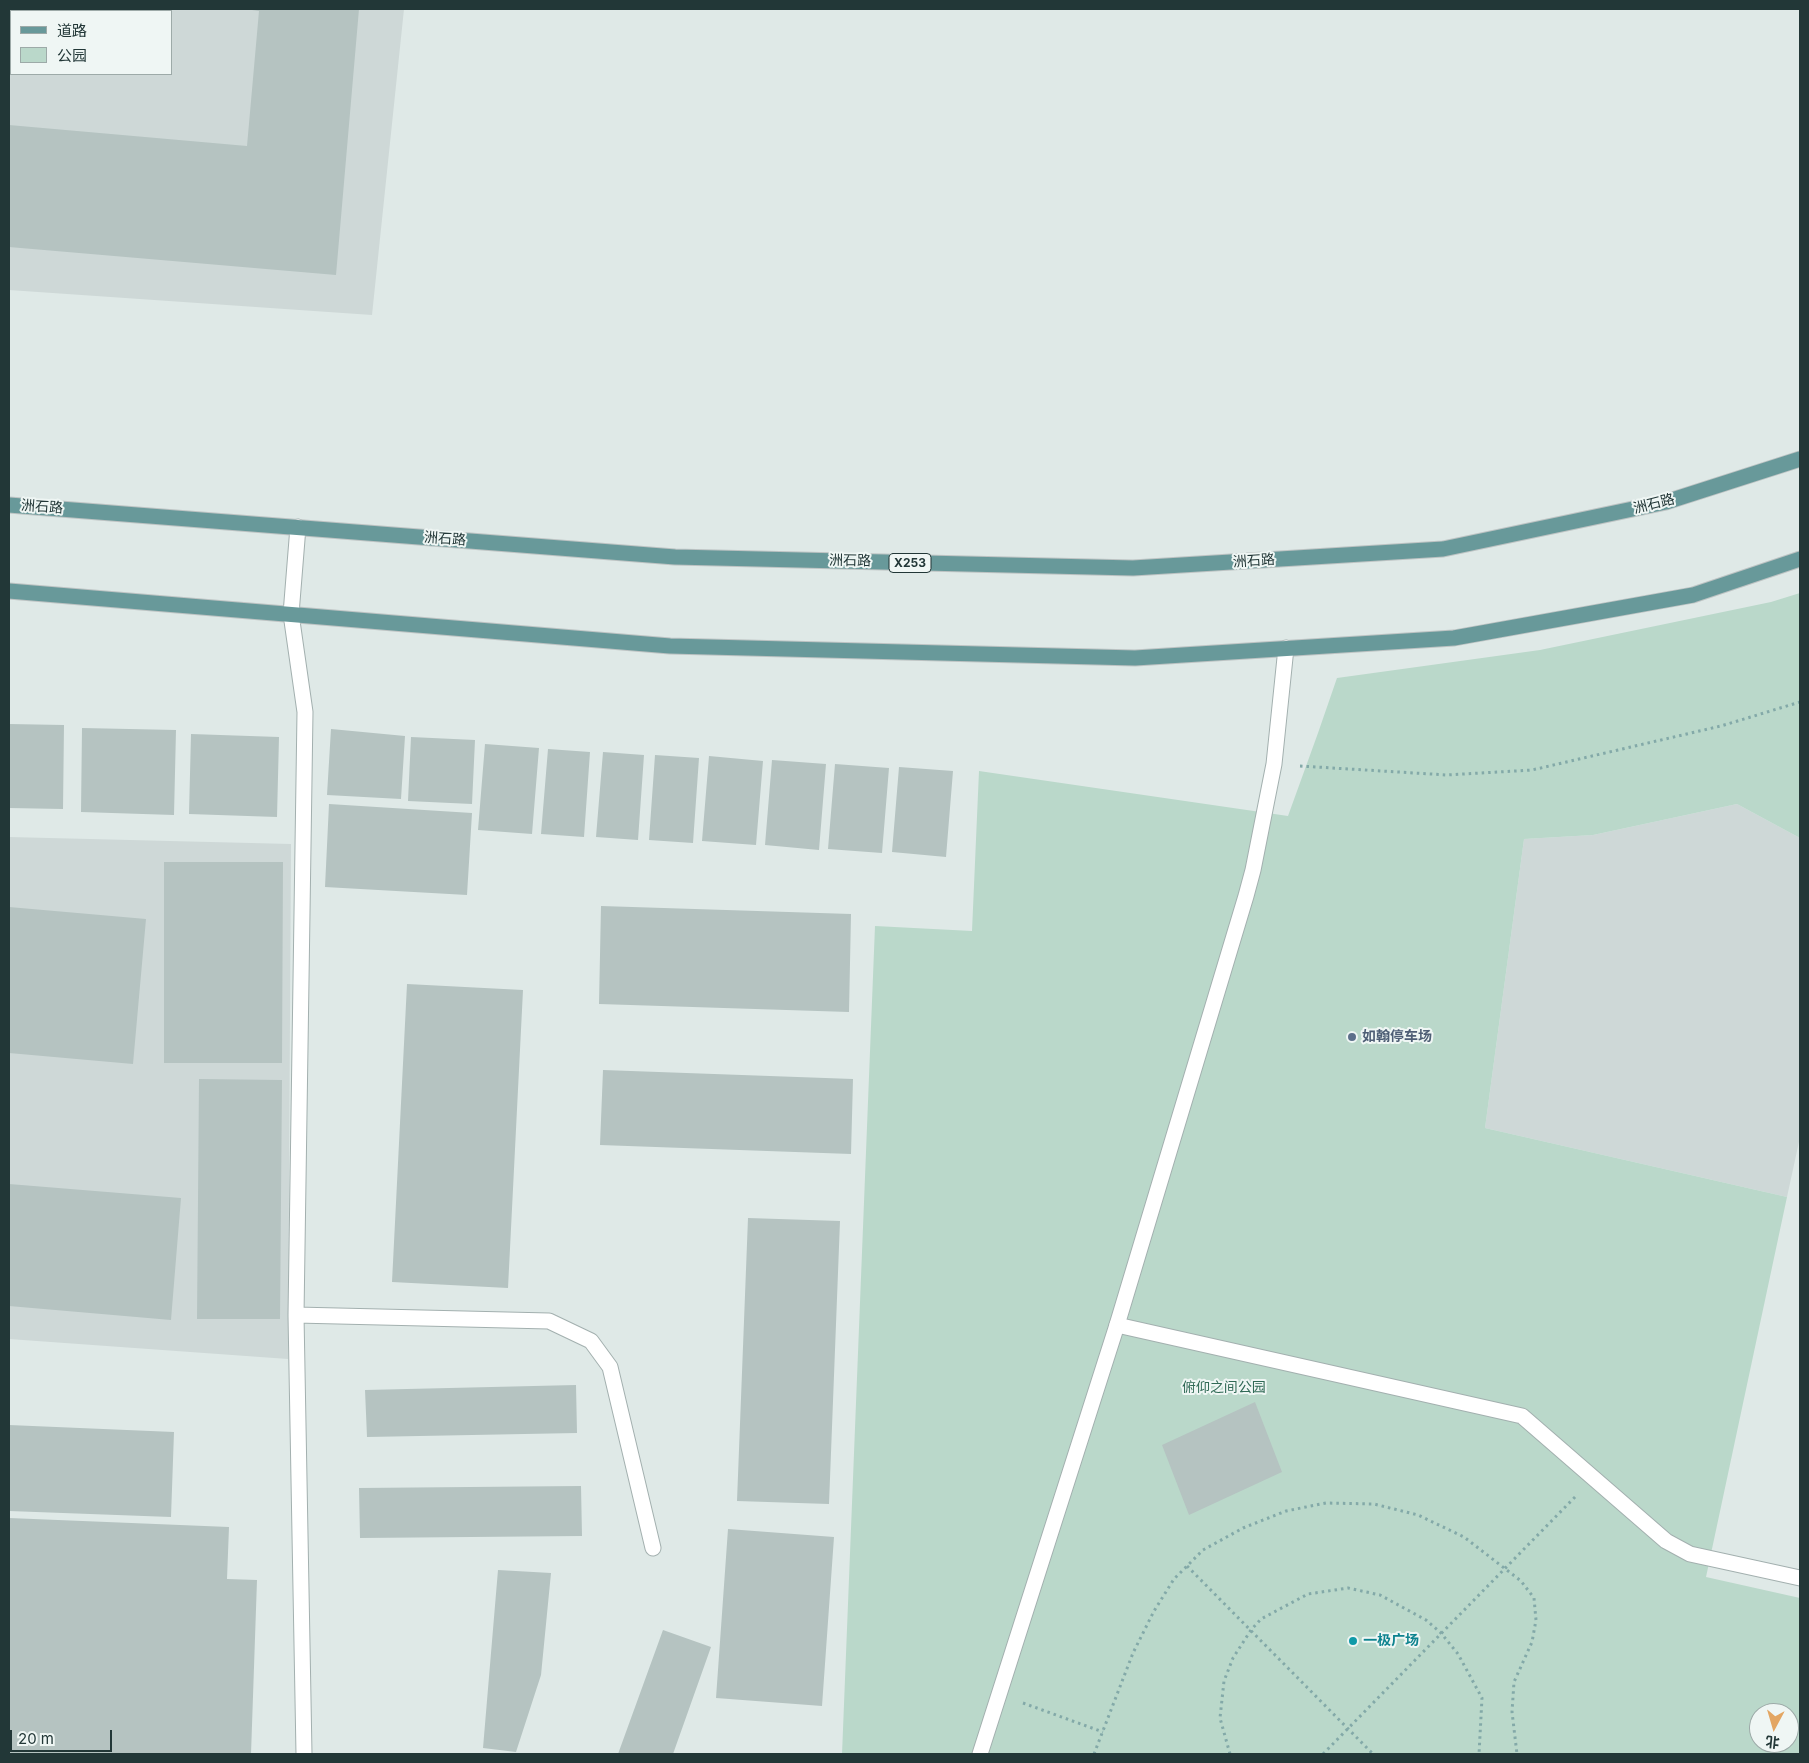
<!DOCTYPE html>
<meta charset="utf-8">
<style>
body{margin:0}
#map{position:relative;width:1809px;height:1763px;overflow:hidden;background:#dfe9e7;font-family:Inter,"Noto Sans SC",sans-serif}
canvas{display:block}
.frame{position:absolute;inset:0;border:10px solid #223737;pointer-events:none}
.legend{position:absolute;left:10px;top:10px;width:162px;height:65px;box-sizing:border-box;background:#eff6f4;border:1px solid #9daaa8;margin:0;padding:6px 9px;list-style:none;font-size:15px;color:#223737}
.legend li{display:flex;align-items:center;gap:10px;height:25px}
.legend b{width:25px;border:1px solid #9daaa8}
.north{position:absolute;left:1749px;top:1703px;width:50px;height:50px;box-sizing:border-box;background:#eff6f4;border:1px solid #9daaa8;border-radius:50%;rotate:186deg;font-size:14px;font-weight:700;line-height:20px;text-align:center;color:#223737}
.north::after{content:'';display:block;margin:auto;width:18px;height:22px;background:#e3a663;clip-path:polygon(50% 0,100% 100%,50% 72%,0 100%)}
.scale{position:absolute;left:10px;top:1730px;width:102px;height:22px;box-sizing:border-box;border:2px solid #223737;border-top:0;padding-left:6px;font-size:15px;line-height:18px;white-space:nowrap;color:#223737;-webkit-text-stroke:4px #eff6f4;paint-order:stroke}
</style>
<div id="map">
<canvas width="1809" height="1763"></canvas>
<div class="frame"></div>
<ul class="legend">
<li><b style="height:6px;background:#68999a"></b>道路</li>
<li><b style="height:14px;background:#bad8ca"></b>公园</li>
</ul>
<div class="north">北</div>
<div class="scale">20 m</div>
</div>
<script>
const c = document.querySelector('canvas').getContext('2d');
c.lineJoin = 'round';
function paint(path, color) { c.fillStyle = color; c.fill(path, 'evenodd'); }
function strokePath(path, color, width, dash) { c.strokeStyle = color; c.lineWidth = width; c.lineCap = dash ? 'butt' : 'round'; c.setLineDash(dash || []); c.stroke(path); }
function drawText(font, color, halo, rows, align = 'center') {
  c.font = font + ' Inter,"Noto Sans SC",sans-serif'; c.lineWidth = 4; c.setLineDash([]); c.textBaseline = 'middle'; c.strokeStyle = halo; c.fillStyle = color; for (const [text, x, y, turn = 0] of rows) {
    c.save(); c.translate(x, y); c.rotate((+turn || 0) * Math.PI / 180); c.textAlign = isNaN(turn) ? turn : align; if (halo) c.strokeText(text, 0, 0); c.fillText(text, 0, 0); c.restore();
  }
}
const built = new Path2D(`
 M9,9H404L372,315L9,290ZM11,11H171V74H11Z
 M1737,804L1800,838V1137L1787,1197L1485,1128L1524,839L1593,835Z
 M9,837L291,844L288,1359L9,1339Z`);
const green = new Path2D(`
 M1800,593V838L1737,804L1593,835L1524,839L1485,1128L1787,1197L1706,1577L1800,1598V1754H842L875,926L972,931L979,771L1288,816L1318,733L1337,678L1540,650L1771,602ZM1759,1713H1789V1743H1759Z`);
const building = new Path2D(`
 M252,9H359L336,275L9,247V125L247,146L259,11L252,10Z
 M9,724L64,725L63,809L9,808Z
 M82,728L176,730L174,815L81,812Z
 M331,729L405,736L401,799L327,795Z
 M191,734L279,737L277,817L189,814Z
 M411,737L475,740L472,804L408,801Z
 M485,744L539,748L532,834L478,830Z
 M548,749L590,752L584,837L541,834Z
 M603,752L644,755L638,840L596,837Z
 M655,755L699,758L693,843L649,840Z
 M709,756L763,761L756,845L702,841Z
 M772,760L826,764L819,850L765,845Z
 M835,764L889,768L882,853L828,849Z
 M899,767L953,771L946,857L892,852Z
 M329,804L472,813L467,895L325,887Z
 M164,862H283L282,1063H164Z
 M601,906L851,914L849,1012L599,1004Z
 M9,907L146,919L133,1064L9,1053Z
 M407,984L523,990L508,1288L392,1282Z
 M603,1070L853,1079L851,1154L600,1145Z
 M199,1079L282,1080L280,1319H197Z
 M9,1184L181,1198L171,1320L9,1306Z
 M748,1218L840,1221L829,1504L737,1501Z
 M576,1385L577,1433L367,1437L365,1390Z
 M1255,1402L1282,1472L1189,1515L1162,1445Z
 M9,1425L174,1432L171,1517L9,1511Z
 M581,1486L582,1536L360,1538L359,1488Z
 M9,1518L229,1527L227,1579L257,1580L251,1754H9Z
 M728,1529L834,1537L822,1706L716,1698Z
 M498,1570L551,1573L541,1675L516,1752L483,1748Z
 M663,1630L711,1647L673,1754H618Z`);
const path = new Path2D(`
 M1300,766L1447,775L1532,770L1721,726L1800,702
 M1187,1566L1373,1754
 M1023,1703L1103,1732
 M1094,1754L1133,1653L1154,1611L1174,1579L1203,1550L1243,1528L1286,1511L1326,1503L1374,1504L1418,1515L1464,1537L1521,1581L1534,1598L1536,1620L1532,1642L1514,1682L1512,1712L1517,1754
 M1230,1754L1220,1718L1224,1681L1233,1658L1251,1630L1261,1619L1308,1594L1348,1588L1380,1595L1426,1620L1441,1633L1458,1654L1482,1698L1479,1754
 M1323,1754L1576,1496`);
const service = new Path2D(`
 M1117,1325L1522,1416L1666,1541L1690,1554L1800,1578`);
const minor = new Path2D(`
 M298,527L291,614L305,712L296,1315L304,1754
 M296,1315L549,1321L591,1341L610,1367L653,1548
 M980,1754L1117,1325L1246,896L1253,870L1274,764L1286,648`);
const primary = new Path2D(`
 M9,505L675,557L1133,568L1443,549L1666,502L1800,459
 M9,591L670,646L1135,658L1454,638L1693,595L1800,559`);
const markers = [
 [1352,1037,5,"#5c6f8a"],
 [1353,1641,5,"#0f9aa8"]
];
const shields = [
 [910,563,42]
];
const shieldNames = [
 ["X253",910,563]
];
const streetNames = [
 ["洲石路",1654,504,-14],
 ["洲石路",42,507,4],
 ["洲石路",445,539,4],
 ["洲石路",850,561,1],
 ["洲石路",1254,561,-4]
];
const serviceNames = [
 ["如翰停车场",1362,1037]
];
const parkNames = [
 ["俯仰之间公园",1224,1388]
];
const cultureNames = [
 ["一极广场",1363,1641]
];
paint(built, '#ced8d7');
paint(green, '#bad8ca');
paint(building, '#b5c3c1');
strokePath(service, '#a3b0af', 17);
strokePath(minor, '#a3b0af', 17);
strokePath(primary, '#bdc3c3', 17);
strokePath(path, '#83a9a8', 3, [2.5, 4]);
strokePath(service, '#fff', 15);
strokePath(minor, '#fff', 15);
strokePath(primary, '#68999a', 15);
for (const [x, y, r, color] of markers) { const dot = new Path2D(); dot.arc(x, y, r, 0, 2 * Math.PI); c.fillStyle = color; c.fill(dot); strokePath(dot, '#eff6f4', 2); }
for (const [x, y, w] of shields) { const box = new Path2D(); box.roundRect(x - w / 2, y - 9.5, w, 19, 4); c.fillStyle = '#eff6f4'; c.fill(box); strokePath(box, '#223737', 1); }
drawText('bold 12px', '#223737', null, shieldNames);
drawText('14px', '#223737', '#eff6f4', streetNames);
drawText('bold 14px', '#4e5e75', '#eff6f4', serviceNames, 'left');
drawText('14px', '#316a56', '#eff6f4', parkNames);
drawText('bold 14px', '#0d838f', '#eff6f4', cultureNames, 'left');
</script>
